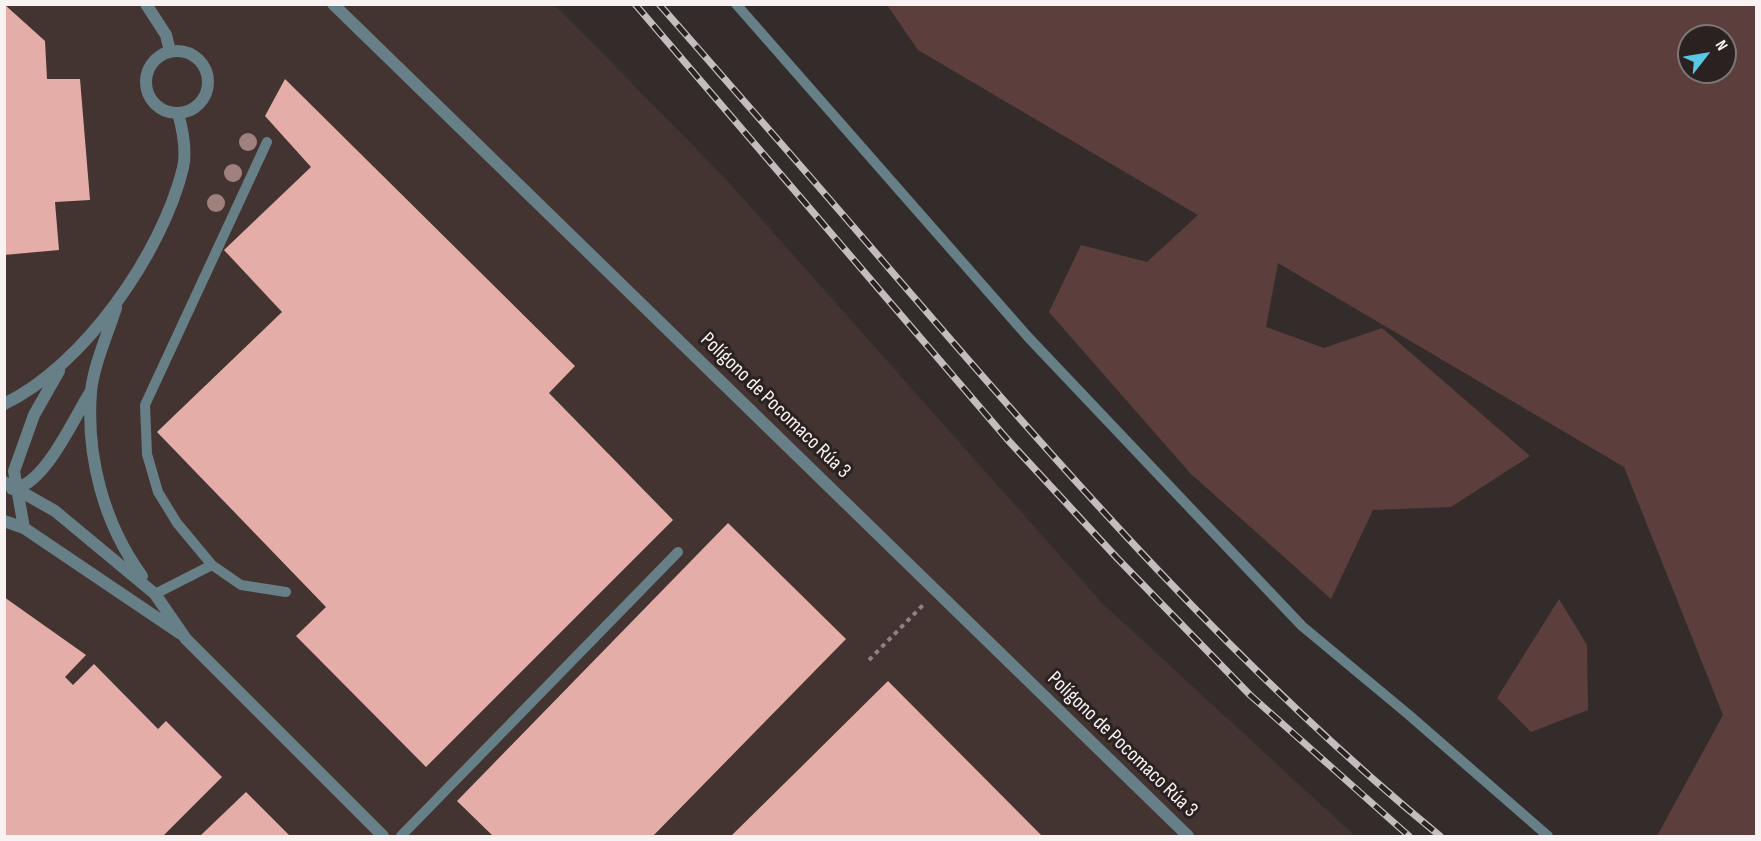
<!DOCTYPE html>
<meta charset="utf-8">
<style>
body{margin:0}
#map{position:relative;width:1761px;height:841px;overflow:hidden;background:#342c2b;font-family:"Sofia Sans Condensed",sans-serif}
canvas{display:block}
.frame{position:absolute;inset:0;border:6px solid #f8f3f2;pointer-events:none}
.north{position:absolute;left:1677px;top:24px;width:60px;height:60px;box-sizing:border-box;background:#2a2221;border:2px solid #7c7675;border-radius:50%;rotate:59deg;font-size:16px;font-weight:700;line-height:24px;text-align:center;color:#f8f3f2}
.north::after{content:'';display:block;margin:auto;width:21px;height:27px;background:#59c8e5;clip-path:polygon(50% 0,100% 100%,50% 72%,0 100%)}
</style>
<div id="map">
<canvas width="1761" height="841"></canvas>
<div class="frame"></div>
<div class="north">N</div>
</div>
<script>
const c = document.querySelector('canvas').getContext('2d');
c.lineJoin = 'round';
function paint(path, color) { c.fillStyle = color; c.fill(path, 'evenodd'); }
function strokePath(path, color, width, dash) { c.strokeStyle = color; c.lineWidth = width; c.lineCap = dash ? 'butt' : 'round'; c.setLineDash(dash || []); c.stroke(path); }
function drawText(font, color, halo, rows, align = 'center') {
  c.font = font + ' "Sofia Sans Condensed",sans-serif'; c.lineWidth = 6; c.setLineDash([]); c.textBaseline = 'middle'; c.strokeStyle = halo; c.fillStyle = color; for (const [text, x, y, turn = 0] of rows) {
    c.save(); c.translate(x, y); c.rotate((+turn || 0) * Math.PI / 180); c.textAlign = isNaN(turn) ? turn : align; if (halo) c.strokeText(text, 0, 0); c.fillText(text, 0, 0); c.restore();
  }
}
const built = new Path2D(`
 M4,5H555L723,176L1102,603L1355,836H5Z`);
const green = new Path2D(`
 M887,5H1756V836H1657L1723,715L1624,467L1278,263L1266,327L1324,348L1382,328L1530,456L1451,507L1373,510L1331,599L1190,473L1049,312L1081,245L1147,262L1198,215L918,50ZM1689,36H1725V72H1689Z
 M1559,599L1587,645L1588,710L1531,732L1497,698Z`);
const building = new Path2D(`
 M4,4L45,41L47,79H80L90,200L55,202L59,250L4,255Z
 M285,79L575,366L549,393L673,520L426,767L296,636L326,607L157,432L282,312L224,250L311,167L265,116Z
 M728,523L846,639L653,836H493L457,801Z
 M4,597L86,655L65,677L73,685L94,664L158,729L166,721L222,777L163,836H4Z
 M888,681L1042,836H731L793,775Z
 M246,792L290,836H200Z`);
const path = new Path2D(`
 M869,660L923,605`);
const lane = new Path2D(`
 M736,4L1028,337L1302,626L1409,715L1548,836
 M267,142L145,405L147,454L158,492L177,523L212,565L241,585L286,592
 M155,594L212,565
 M401,836L678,552`);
const street = new Path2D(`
 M146,4L166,35L170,51
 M333,4L1188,836
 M146 82a31 31 0 1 1 62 0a31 31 0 1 1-62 0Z
 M116,308C108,333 93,367 91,392C86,457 104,524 142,576
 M4,404C84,366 162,253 183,168C187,150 183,131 178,113
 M4,482L55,511L155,594L186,639L383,836
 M12,489C45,486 74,417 91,391
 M4,521L24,528L181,634
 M24,528L14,471L34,415L59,371`);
const rail = new Path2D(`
 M635,4L1007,439L1117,558L1250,695L1409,836
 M659,4C737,93 816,183 893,273C1064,471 1237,670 1440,836`);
const trees = [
 [248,142],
 [233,173],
 [216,203]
];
const streetNames = [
 ["Polígono de Pocomaco Rúa 3",775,406,44],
 ["Polígono de Pocomaco Rúa 3",1122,745,44]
];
paint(built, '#433432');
paint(green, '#5c3f3c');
paint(building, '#e5ada7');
strokePath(path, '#8a8382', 4, [4.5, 4.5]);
strokePath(lane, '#677f86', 10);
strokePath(street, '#677f86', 12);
strokePath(rail, '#c3bebd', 7);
strokePath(rail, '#2a2221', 4.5, [14]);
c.fillStyle = '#a0817d';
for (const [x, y] of trees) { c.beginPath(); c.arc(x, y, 9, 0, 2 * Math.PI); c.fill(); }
drawText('21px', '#f8f3f2', '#2a2221', streetNames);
</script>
